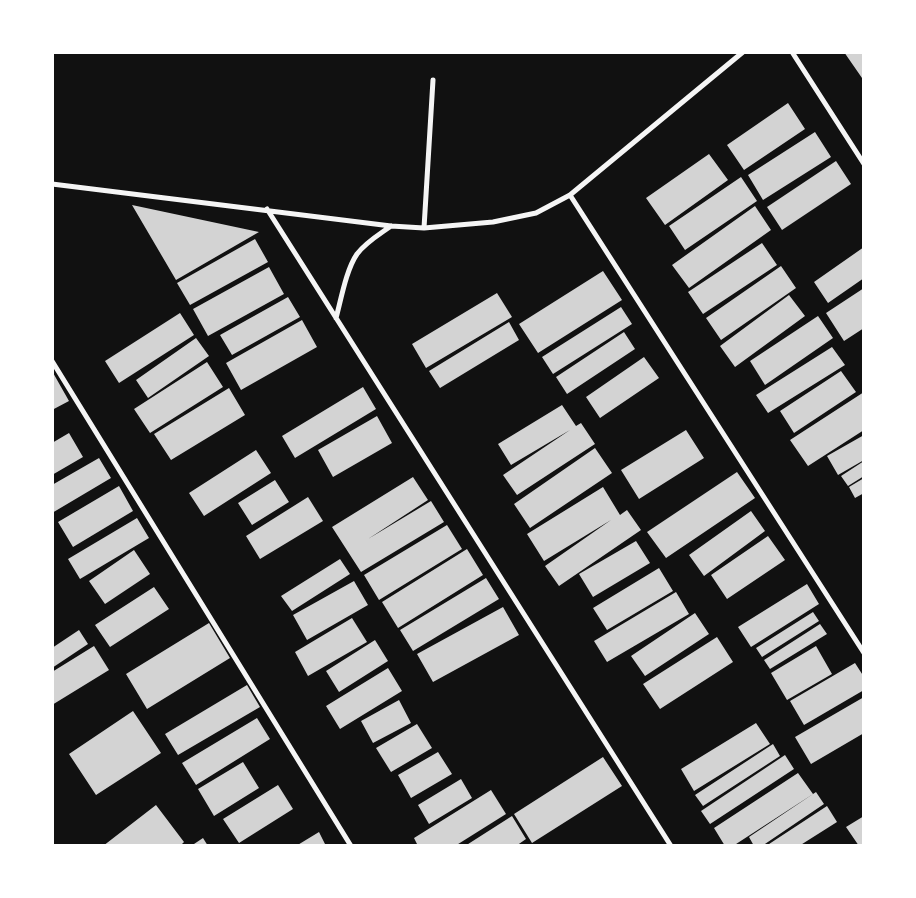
<!DOCTYPE html>
<style>
body{margin:0}
#map{position:relative;width:916px;height:898px;overflow:hidden;background:#111;font-family:"Zilla Slab",serif}
canvas{display:block}
.frame{position:absolute;inset:0;border:54px solid #fff;pointer-events:none}
</style>
<div id="map">
<canvas width="916" height="898"></canvas>
<div class="frame"></div>
</div>
<script>
const c = document.querySelector('canvas').getContext('2d');
c.lineJoin = 'round';
function paint(path, color) { c.fillStyle = color; c.fill(path, 'evenodd'); }
function strokePath(path, color, width, dash) { c.strokeStyle = color; c.lineWidth = width; c.lineCap = dash ? 'butt' : 'round'; c.setLineDash(dash || []); c.stroke(path); }
const building = new Path2D(`
 M844,52H864V77L862,78Z
 M788,103L805,129L744,170L727,145Z
 M815,132L831,157L763,200L748,175Z
 M709,154L728,180L665,225L646,198Z
 M836,161L851,184L782,230L767,207Z
 M741,177L757,201L685,250L669,226Z
 M132,205L259,232L176,280Z
 M755,206L771,230L689,288L672,265Z
 M255,239L268,262L190,305L177,283Z
 M762,243L777,265L703,314L688,292Z
 M864,247V278L828,303L814,282Z
 M781,266L796,288L721,340L706,318Z
 M269,267L284,294L208,336L193,309Z
 M603,271L622,300L538,353L519,324Z
 M864,288V328L844,341L826,313Z
 M497,293L512,317L426,368L412,344Z
 M789,295L805,316L735,367L720,346Z
 M288,297L300,317L232,355L220,335Z
 M621,307L632,324L553,374L542,357Z
 M180,313L194,335L119,383L105,361Z
 M818,316L833,338L765,385L750,361Z
 M302,320L317,347L241,390L226,363Z
 M509,322L519,340L440,388L429,371Z
 M624,332L635,349L567,394L556,377Z
 M196,338L209,356L148,398L136,380Z
 M832,347L845,365L768,413L756,395Z
 M644,357L659,378L600,418L586,397Z
 M207,362L223,387L150,433L134,409Z
 M52,371L69,401L52,410Z
 M841,371L856,392L794,433L780,411Z
 M363,387L376,409L295,458L282,436Z
 M229,388L245,415L171,460L154,434Z
 M864,392V430L808,466L790,440Z
 M562,405L576,426L581,423L595,444L517,495L503,475L570,430L511,465L498,444Z
 M377,416L392,443L333,477L318,450Z
 M686,430L704,458L639,499L621,470Z
 M69,433L83,457L52,475V443Z
 M864,435V460L838,475L827,456Z
 M595,448L612,473L530,528L514,504Z
 M256,450L271,473L204,516L189,493Z
 M99,458L111,478L52,513V485Z
 M864,461V476L848,486L841,476Z
 M737,472L755,498L666,558L647,532Z
 M413,477L428,500L368,539L431,501L444,522L361,572L332,527Z
 M864,478V493L855,498L849,487Z
 M275,480L289,502L252,525L238,503Z
 M119,486L133,511L73,547L58,522Z
 M603,487L620,515L627,510L641,530L559,586L545,566L611,520L544,561L527,534Z
 M308,497L323,521L260,559L246,536Z
 M751,511L765,531L704,576L689,555Z
 M137,518L149,538L80,579L68,559Z
 M447,525L462,549L379,600L364,575Z
 M768,536L785,560L727,599L711,575Z
 M636,541L650,563L593,597L579,574Z
 M467,549L483,575L398,628L382,602Z
 M134,550L150,574L105,604L89,581Z
 M340,559L350,574L292,611L281,596Z
 M659,568L673,591L607,630L593,608Z
 M486,578L499,599L413,651L400,630Z
 M354,581L368,605L307,640L293,615Z
 M807,584L819,604L751,647L738,627Z
 M154,587L169,609L110,647L95,625Z
 M676,592L689,614L607,662L594,641Z
 M503,607L519,635L433,682L417,654Z
 M813,612L819,621L762,657L756,648Z
 M695,613L709,634L645,676L631,656Z
 M352,618L367,642L308,676L295,652Z
 M209,623L230,658L147,709L126,674Z
 M820,624L827,634L770,669L764,660Z
 M79,630L88,644L52,668V648Z
 M717,637L733,662L660,709L643,684Z
 M375,640L388,661L339,692L326,671Z
 M94,646L109,670L52,705V672Z
 M816,646L832,674L787,700L771,673Z
 M855,663L864,677V690L804,725L790,701Z
 M388,668L402,691L340,729L326,706Z
 M247,685L260,707L178,755L165,734Z
 M864,697V733L811,764L795,737Z
 M399,700L411,723L373,743L361,721Z
 M133,711L161,753L96,795L69,754Z
 M257,718L270,739L196,785L182,763Z
 M756,723L770,744L694,791L681,769Z
 M417,724L432,748L391,772L376,748Z
 M773,744L780,756L703,806L695,795Z
 M438,752L452,774L411,798L398,775Z
 M785,755L794,769L710,824L701,811Z
 M603,757L622,786L532,843L514,814Z
 M243,762L259,788L214,816L198,789Z
 M798,773L813,794L733,846H725L714,828Z
 M461,779L472,798L429,824L418,805Z
 M278,785L293,809L239,843L223,819Z
 M491,790L506,814L455,846H418L414,838Z
 M816,792L824,804L762,846H754L749,837Z
 M156,805L184,842L180,846H103Z
 M827,806L837,822L799,846H766Z
 M512,816L526,839L516,846H465Z
 M864,816V846H859L846,827Z
 M319,832L326,846H296Z
 M203,838L208,846H191Z`);
const minor = new Path2D(`
 M792,52L864,164
 M52,184L391,226L424,228L493,222L536,213L570,195L743,52
 M570,195L864,653
 M267,209L671,846
 M424,228L433,80
 M336,318C341,300 346,270 357,254C366,242 380,234 391,226
 M52,361L351,846`);
paint(building, '#d3d3d3');
strokePath(minor, '#f5f5f5', 5);
</script>
